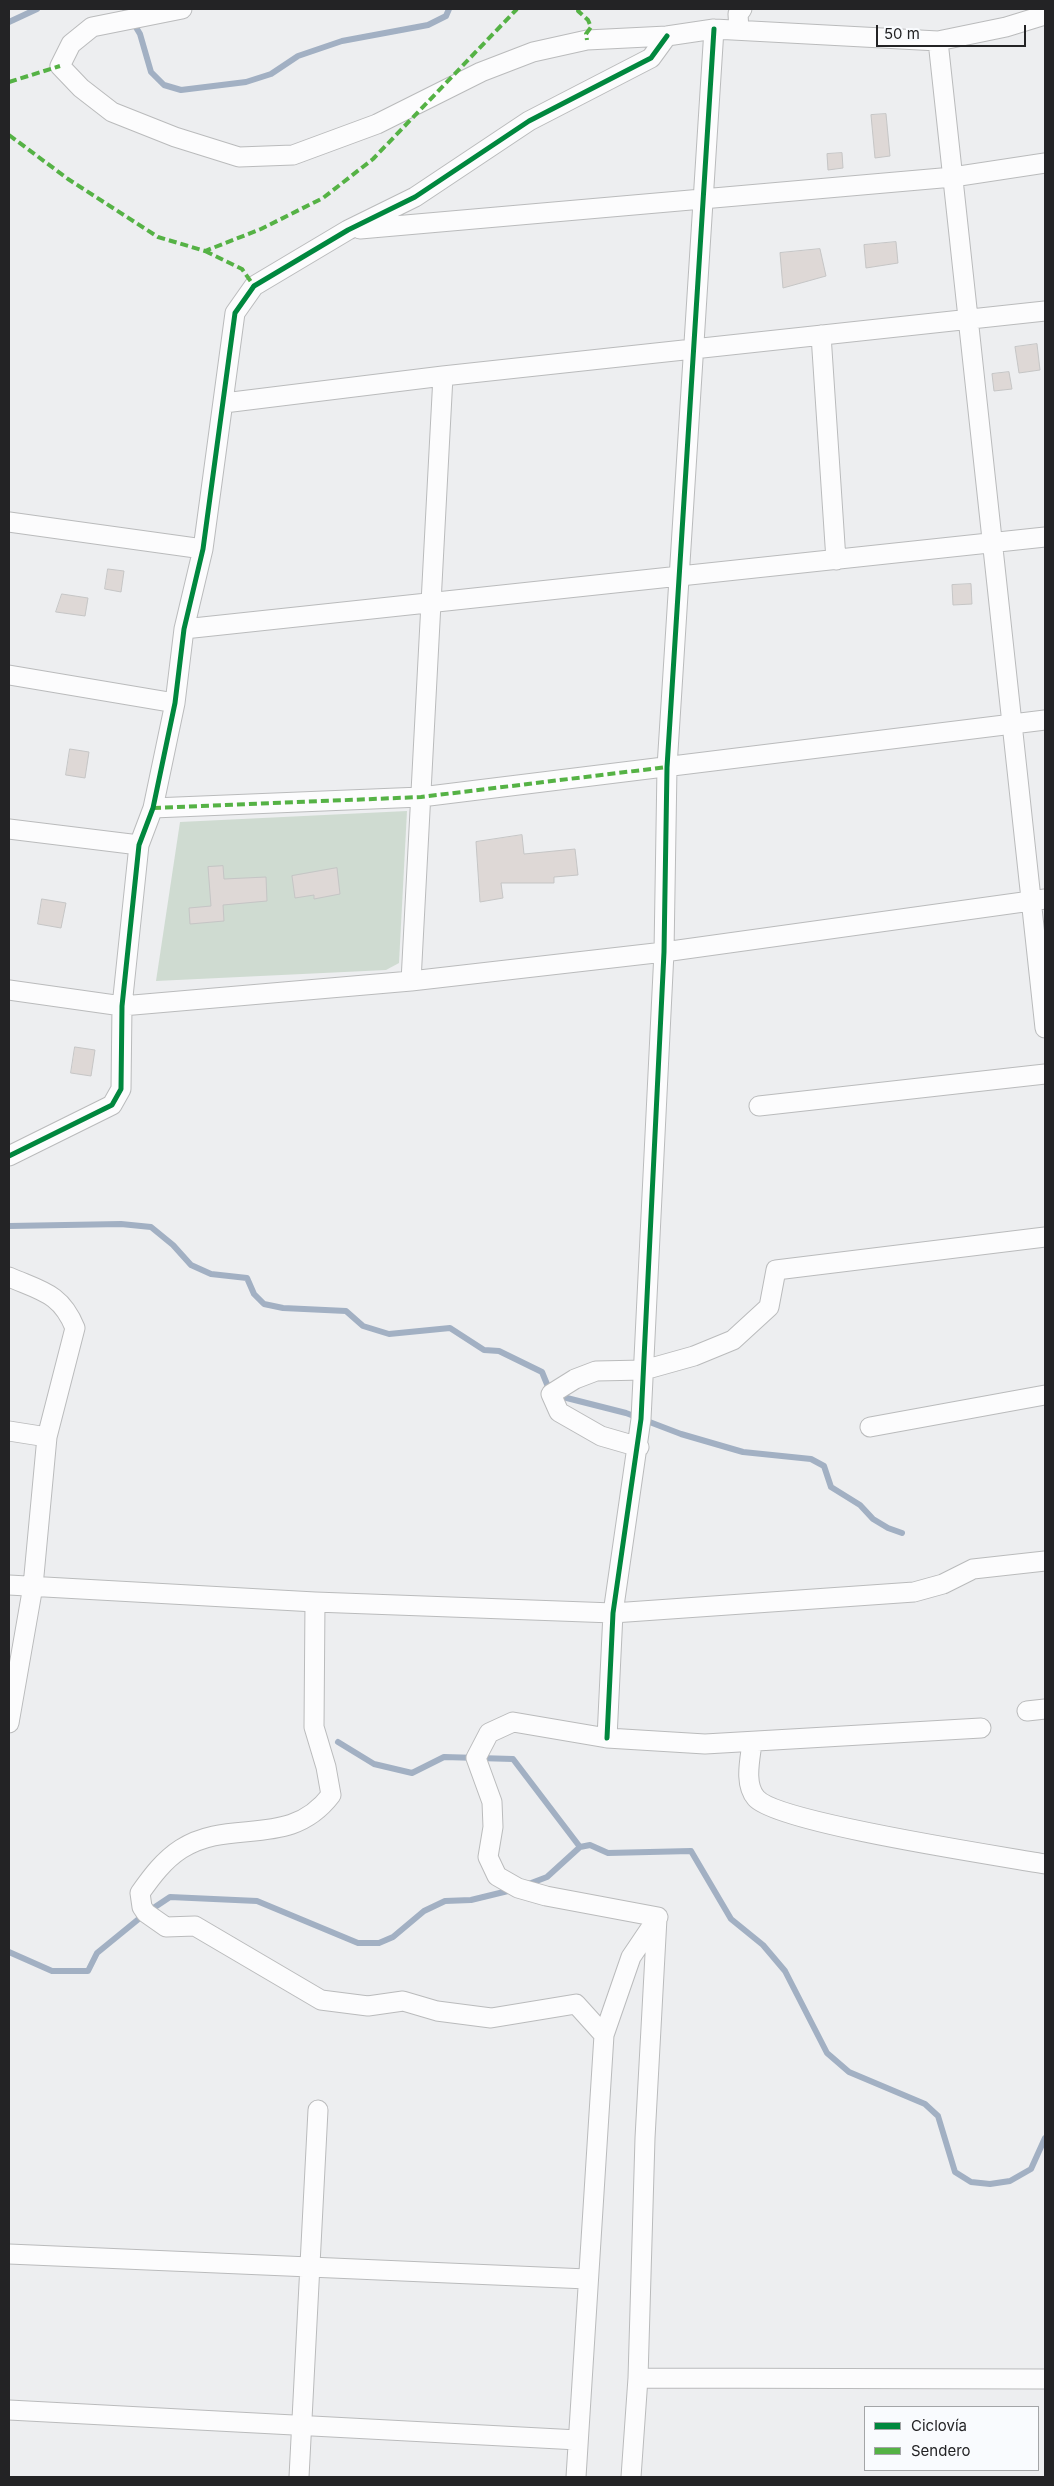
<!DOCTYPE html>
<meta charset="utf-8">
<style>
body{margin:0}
#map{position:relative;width:1054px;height:2486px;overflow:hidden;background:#edeef0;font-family:Inter,sans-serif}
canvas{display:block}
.frame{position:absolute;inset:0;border:10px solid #232325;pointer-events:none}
.legend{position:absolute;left:864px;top:2406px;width:175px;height:65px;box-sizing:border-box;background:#f9fbfe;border:1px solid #a3a5a7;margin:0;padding:6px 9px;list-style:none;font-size:15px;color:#232325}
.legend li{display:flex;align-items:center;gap:10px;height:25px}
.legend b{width:25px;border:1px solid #a3a5a7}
.scale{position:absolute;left:876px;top:25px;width:150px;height:22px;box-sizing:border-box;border:2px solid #232325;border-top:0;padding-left:6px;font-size:15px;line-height:18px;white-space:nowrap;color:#232325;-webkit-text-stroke:4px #f9fbfe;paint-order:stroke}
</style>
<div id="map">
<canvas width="1054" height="2486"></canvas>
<div class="frame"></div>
<ul class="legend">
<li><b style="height:6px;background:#00873e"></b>Ciclovía</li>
<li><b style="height:6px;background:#55b245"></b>Sendero</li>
</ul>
<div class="scale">50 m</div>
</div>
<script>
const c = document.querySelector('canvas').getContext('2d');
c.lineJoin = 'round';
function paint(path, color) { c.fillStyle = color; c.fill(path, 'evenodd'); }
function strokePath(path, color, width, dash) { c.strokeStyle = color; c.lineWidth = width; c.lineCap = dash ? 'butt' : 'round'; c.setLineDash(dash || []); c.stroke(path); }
const green = new Path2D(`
 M407,811L399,963L386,970L156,981L180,822Z`);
const stream = new Path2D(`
 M125,9L140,34L151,72L164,85L181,90L246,82L271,74L298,56L342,41L428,25L446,16L449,9
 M9,22L37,9
 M9,1226L121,1224L151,1227L173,1245L191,1265L211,1274L247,1278L254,1294L264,1304L283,1308L346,1311L363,1326L389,1334L450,1328L484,1350L499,1351L542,1372L551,1394L626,1413L681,1434L743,1452L811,1459L824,1466L831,1487L860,1505L873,1519L888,1528L902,1533
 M338,1742L374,1764L412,1773L444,1757L513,1759L580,1847
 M526,1885L547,1877L580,1847L590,1845L608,1853L691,1851L731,1919L763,1945L785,1971L827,2053L849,2072L925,2104L938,2116L955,2172L971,2182L990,2184L1010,2181L1031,2169L1045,2138
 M9,1952L52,1971H88L97,1953L146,1913L170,1897L257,1901L358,1943H379L393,1937L424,1911L445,1901L471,1900L512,1890`);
const building = new Path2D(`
 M886,114L890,156L875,158L871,115Z
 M842,153L843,168L828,170L827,154Z
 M896,242L898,263L866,268L864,245Z
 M820,249L826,276L783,288L780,253Z
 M1037,344L1040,370L1019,373L1015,347Z
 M1009,372L1012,389L994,391L992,374Z
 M108,569L124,571L121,592L105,589Z
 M971,584L972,604L953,605L952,585Z
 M62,594L88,598L85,616L56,612Z
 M70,749L89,752L85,778L66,775Z
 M522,835L524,854L575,849L578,875L554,877V883H501L503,898L480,902L476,842Z
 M223,866L224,879L266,877L267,901L223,905L224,921L190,924L189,908L211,906L208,867Z
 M337,868L340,894L314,899V895L295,898L292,876Z
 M42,899L66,903L61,928L38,924Z
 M75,1047L95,1050L91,1076L71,1073Z`);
const minor = new Path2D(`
 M182,9L92,27L71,44L60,66L81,88L112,112L175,137L239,157L293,155L377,124L481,72L533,52L587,40L667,36L714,29L938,41L1006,27L1045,15
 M739,30L738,14L742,9
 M938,41L1045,1028
 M360,229L953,177L1045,163
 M821,335L836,560
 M224,403L443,376L1045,311
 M9,522L203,549
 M184,629L1045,537
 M9,675L175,703
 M153,808L421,797L1045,720
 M9,829L139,845
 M411,981L443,376
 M9,990L122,1006L411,981L664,952L1045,899
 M759,1106L1045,1074
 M9,1156L112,1105L121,1089L122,1006L139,845L153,808L175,703L184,629L203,549L235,313L254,286L348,230L415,197L529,121L651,58L667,36
 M9,1277C41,1291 61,1293 75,1328L47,1437L33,1586L9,1723
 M870,1427L1045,1395
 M9,1431L47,1437
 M639,1447L601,1436L559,1412L551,1394L575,1379L596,1371L644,1370L694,1356L733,1340L769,1307L776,1270L1045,1237
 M9,1585L315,1602L613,1613L914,1592L943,1584L973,1569L1045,1561
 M315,1602L314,1727L326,1767L331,1795C289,1850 231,1817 181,1849C164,1860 152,1876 140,1893L142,1907L146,1913L166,1927L195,1926L321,2000L368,2006L403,2001L437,2011L491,2018L576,2004L604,2035
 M1027,1711L1045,1709
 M607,1738L613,1613L641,1419L664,952L667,767L714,29
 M752,1743C750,1760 744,1784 756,1798C777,1823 1001,1856 1045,1864
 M9,2254L587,2279
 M638,2378L1045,2379
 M9,2410L578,2440
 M299,2477L318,2110
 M576,2477L604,2035L631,1957L658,1917L546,1896L518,1888L497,1876L488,1857L493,1827L492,1802L476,1758L489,1733L513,1722L607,1738L705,1744L981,1728
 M631,2477L638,2378L645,2138L657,1918`);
const quiet = new Path2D(`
 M579,9L578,11L588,20L591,27L586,34L587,40
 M9,82L60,66
 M9,135L68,179L158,237L205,251L261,229L323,198L373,159L517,9
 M205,251L242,269L254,286
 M153,808L421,797L667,767`);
const cycleway = new Path2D(`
 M9,1156L112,1105L121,1089L122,1006L139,845L153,808L175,703L184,629L203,549L235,313L254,286L348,230L415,197L529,121L651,58L667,36
 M607,1738L613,1613L641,1419L664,952L667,767L714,29`);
paint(green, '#cfdbd1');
strokePath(stream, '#a2b0c3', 6);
paint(building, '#ded8d6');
strokePath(building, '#c5c5c5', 1);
strokePath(minor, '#babbbc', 21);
strokePath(minor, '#fcfcfd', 19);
strokePath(quiet, '#55b245', 4, [8, 4]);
strokePath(cycleway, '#00873e', 5);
</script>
